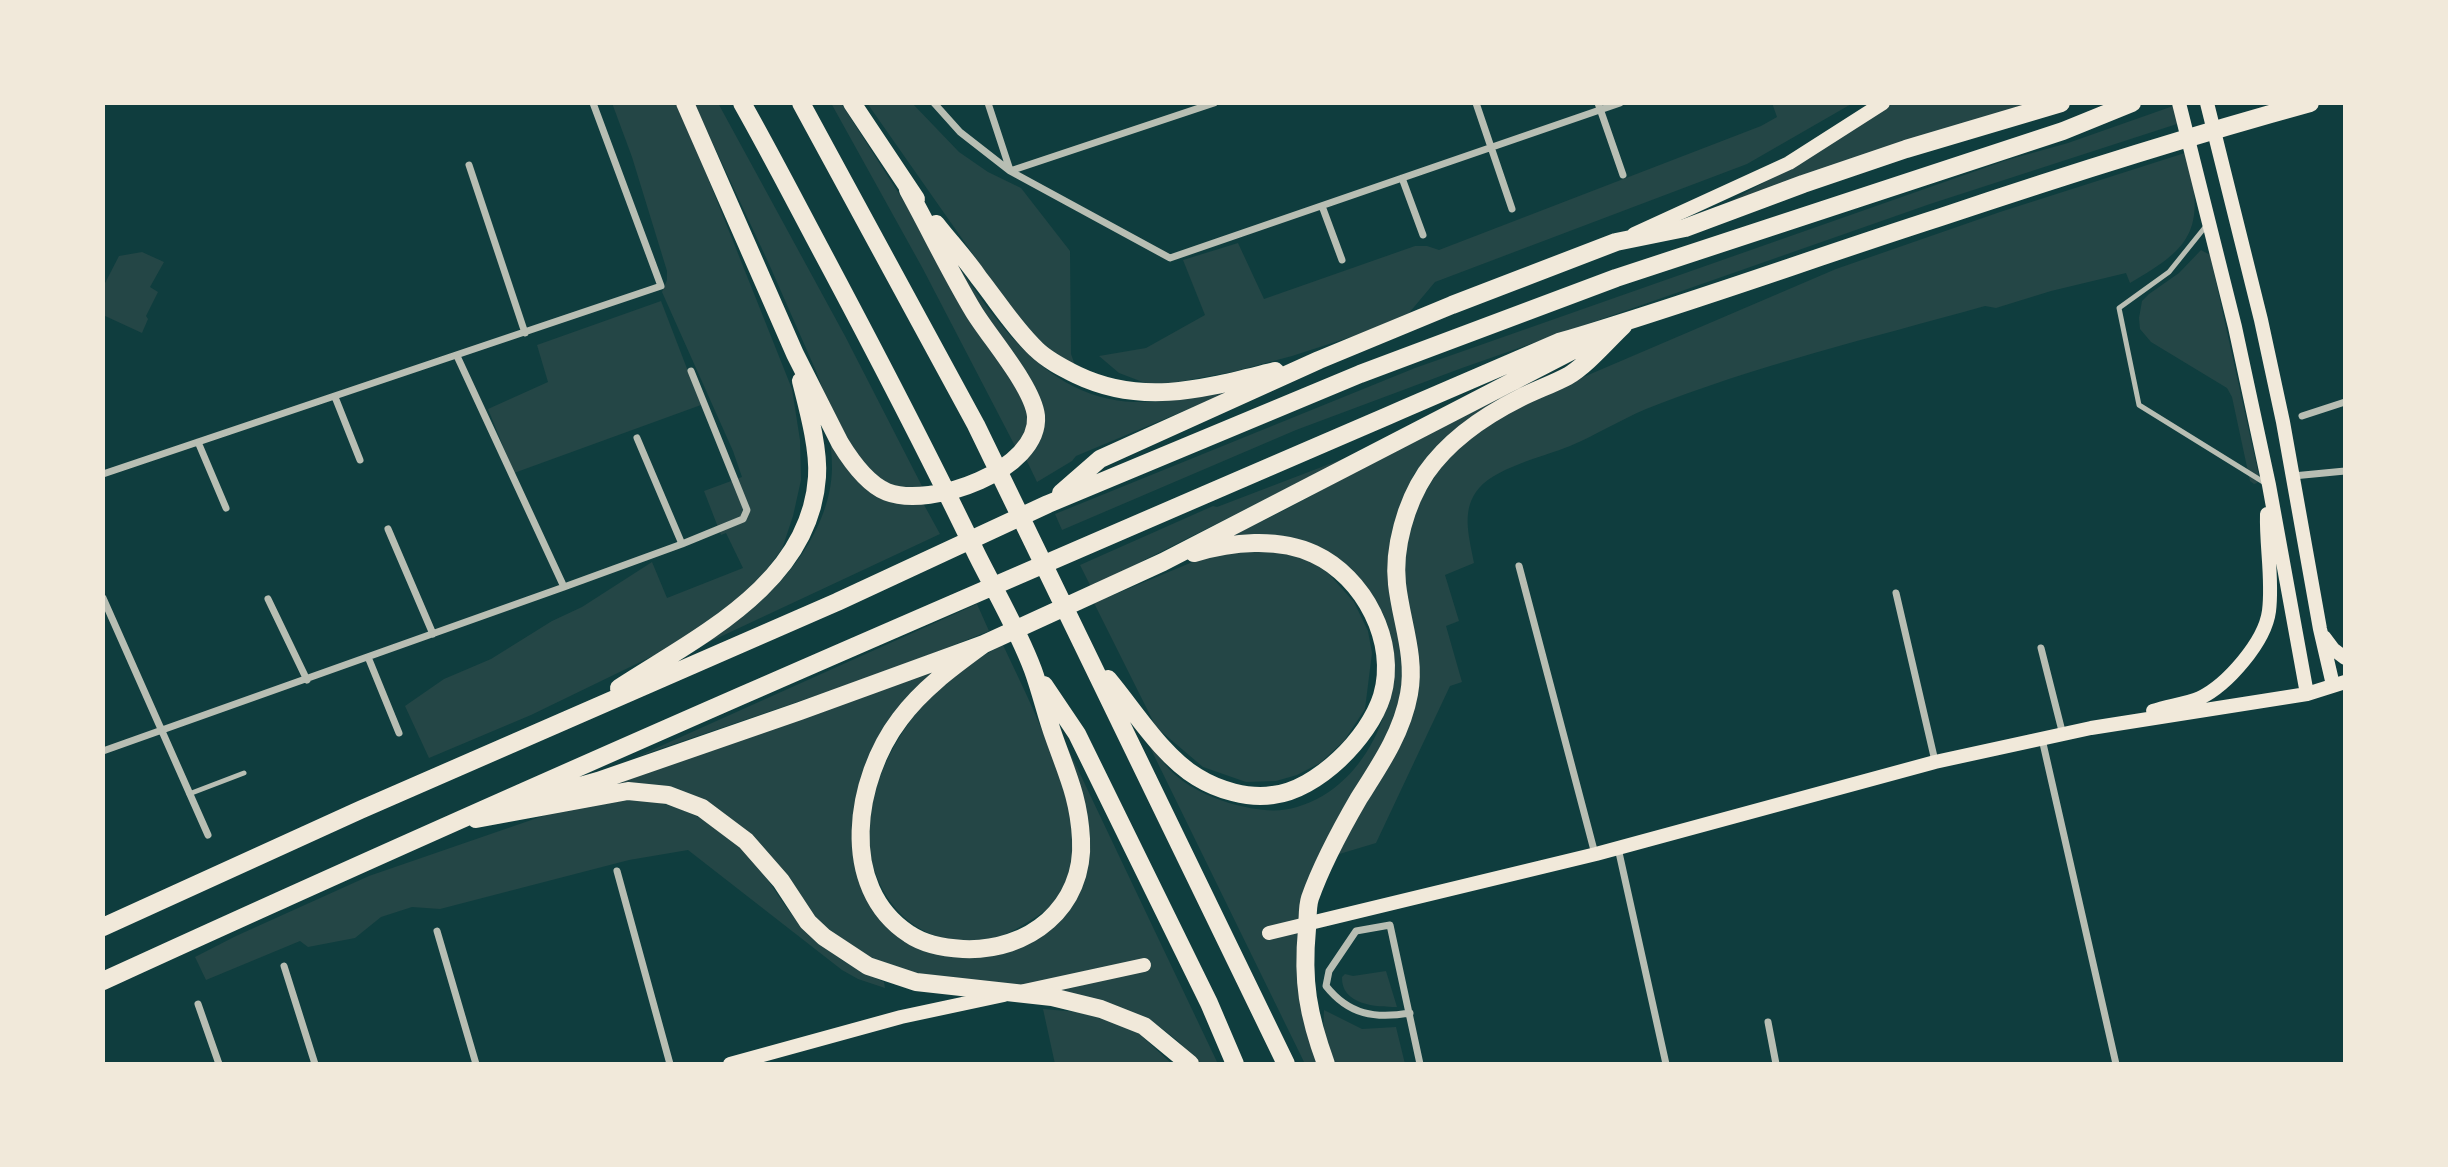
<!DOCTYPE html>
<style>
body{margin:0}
#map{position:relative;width:2448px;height:1167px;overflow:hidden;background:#0f3d3e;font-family:"Golos Text",sans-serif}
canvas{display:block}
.frame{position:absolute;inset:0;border:105px solid #f1e9da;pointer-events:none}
</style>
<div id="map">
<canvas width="2448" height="1167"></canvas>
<div class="frame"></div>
</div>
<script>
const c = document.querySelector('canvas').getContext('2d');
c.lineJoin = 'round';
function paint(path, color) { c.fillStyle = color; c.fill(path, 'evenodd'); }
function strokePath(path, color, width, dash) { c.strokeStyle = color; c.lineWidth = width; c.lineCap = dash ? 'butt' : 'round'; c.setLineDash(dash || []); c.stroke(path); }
const green = new Path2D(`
 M612,103H678L792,389L800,440L801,480L793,516L782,549L755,585L729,610L661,652L531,715L429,758L405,706L444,679L491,659L552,621L582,607L652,562L667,598L743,568L726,533L721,535L704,491L742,477L733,451L662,292L667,280V271L632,157Z
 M694,103H718L845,336L924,490L900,489L868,473L836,425L816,371L769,264Z
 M831,103H841L919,225L1029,409L1028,430L1015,446L923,269Z
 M867,103H912L959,152L988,172L1021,188L1070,251L1071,354L1076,368L1031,337Z
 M1772,103H1853L1747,164L1435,282L1409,313L1360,334L1292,356L1232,372L1172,383L1148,384L1119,373L1099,356L1146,348L1205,315L1183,260L1238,243L1264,299L1415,246H1427L1439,250L1761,126L1777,117Z
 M1894,103H2039L1702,217L1792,167Z
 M2176,105L2180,123L1930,204L1462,368L1296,430L1062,530L1055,514L1415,368L2007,160L2068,143Z
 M2188,152C2203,227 2197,245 2130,283L2126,273L2051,291L1996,308L1985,306C1871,338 1757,365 1646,409C1620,420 1596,435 1570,446C1543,457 1492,468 1476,492C1461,513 1470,540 1474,563L1445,575L1459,621L1446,626L1462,682L1450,686L1376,843L1336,855L1404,733L1405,554L1412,520L1421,499L1448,455L1465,439L1525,402L1836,269L2000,212Z
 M926,218C978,292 1032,399 1135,402C1173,403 1209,393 1246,385L1076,456L1072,461L1037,482L1025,457L1040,435L1012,359Z
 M2201,250L2210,255L2259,476L2257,483L2254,484L2250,481L2232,397L2227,388L2151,342L2140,329L2139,318L2142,301L2149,294L2179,273Z
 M142,252L164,262L150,287L158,292L146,316L148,319L142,333L103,315V287L119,256Z
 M661,301L701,405L514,473L488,409L548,382L537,345Z
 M1559,373L1433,454L1414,474L1401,509L1405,674L1399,709L1306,897L1321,1064H1305L1144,735C1152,746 1160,759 1169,769C1185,786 1208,796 1229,803C1251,809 1275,814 1297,807C1370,786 1407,692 1387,624C1382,604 1355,573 1339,561C1330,554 1242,542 1224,539C1338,490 1441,411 1559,373Z
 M828,425L864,482L923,503L940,534L692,650C707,640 723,631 738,620C784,586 831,529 832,468C832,454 830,439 828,425Z
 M1353,455L1091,587L1080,565L1213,506L1217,507Z
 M1236,549L1290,554L1312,562L1328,573L1354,602L1368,631L1372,653L1365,709L1344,741L1320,763L1297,775L1276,781L1246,782L1203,767L1156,727L1094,603L1207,556Z
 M977,604L989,631C873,679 753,716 634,758Z
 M1003,645C1030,702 1059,760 1072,822C1074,832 1078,843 1078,853C1078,858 1075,864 1074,868C1065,892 1058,903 1036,917C1020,927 1003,938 984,940C916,950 870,897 868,833C867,811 875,787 884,767C908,712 949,672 1003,645Z
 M944,667L908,695L886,727L855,825L898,935L1008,951L1080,877L1063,738L1218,1064H1199L1179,1042L1160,1027L1137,1015L1106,1002L1050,989L943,979L906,971L861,956L815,918L713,809L606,787Z
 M620,797C676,801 719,820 756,864C773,885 785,909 804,929C831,955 850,967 884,982L885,988L858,979L842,970L688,850L629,860L440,909L412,907L381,917L355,938L308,947L300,941L206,980L195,957L236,936L369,876L569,807Z
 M1386,971L1397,1007C1376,1007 1341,1005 1342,977L1345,974L1353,976Z
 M1043,1009L1078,1012L1133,1028L1172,1064H1055Z
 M1324,1010L1362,1029L1396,1027L1405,1064H1336L1323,1033Z`);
const service = new Path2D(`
 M2206,226L2169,272L2119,308L2139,405L2265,483
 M189,794L244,773`);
const minor = new Path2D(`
 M934,103L960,132L1010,171L1170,258L1620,103
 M988,103L1010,170
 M1476,103L1512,209
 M1598,103L1623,175
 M469,165L525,333
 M1010,171L1214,103
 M1402,178L1423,235
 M1322,206L1342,260
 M457,356L564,587
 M335,397L360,460
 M2302,416L2345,402
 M637,438L682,544
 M198,442L226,508
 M103,474L661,286L593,103
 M2293,476L2345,471
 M388,529L433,634
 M1519,566L1595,854
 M1896,593L1935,761
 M103,598L208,835
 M268,599L307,680
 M2041,648L2063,735
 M368,657L399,733
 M2042,739L2116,1064
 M103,751L564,587L682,544L743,519L747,510L691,371
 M1618,848L1666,1064
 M617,871L670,1064
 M437,931L476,1064
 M284,966L315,1064
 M198,1004L219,1064
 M1410,1013C1375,1019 1349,1015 1326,986L1329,971L1356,931L1390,925L1420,1064
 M1768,1022L1776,1064`);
const secondary = new Path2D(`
 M2179,103L2235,327L2269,485L2307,694
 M2207,103L2261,320L2283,422L2320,629L2333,685
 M1634,234L1789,163L1883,103
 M2324,637L2333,649L2345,658
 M2153,711C2168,706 2185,704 2200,698C2227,685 2265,642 2269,611C2273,579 2266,546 2267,514
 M1269,933L1596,854L1935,762L2091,728L2307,694L2345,682
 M1024,991L1144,965
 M730,1064L901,1017L1004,995`);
const trunk = new Path2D(`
 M685,103L795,354L840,443C851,461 867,484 887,492C931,509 1040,470 1036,416C1033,387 990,338 974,312C950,272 930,230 908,190
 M742,103C772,156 800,211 829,265C880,361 930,457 977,555C996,593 1018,630 1033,670C1041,692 1046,715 1054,737C1067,774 1079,798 1081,839C1085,907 1029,952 963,949C945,948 925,945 909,934C837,887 855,778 900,719C923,688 954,666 984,644
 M801,103L976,425L1286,1064
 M852,103L916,199
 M936,224C950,242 966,259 979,278C998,302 1014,328 1036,349C1047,360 1063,368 1077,375C1144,407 1206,388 1275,371
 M1061,493L1100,459L1319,360L1452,305L1616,242L1685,228L1803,184L1906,149L2061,103
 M1108,679C1134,710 1162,756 1197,777C1218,790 1248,799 1273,795C1317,790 1369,738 1382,696C1398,642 1364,577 1314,554C1278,537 1231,542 1194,553
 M1044,685L1077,734L1209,1003L1235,1064
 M619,688C697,637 810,584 817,477C819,449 808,409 801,381
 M517,804L598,781L800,711L984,644L1163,562L1591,341
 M476,819L628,791L668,795L702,808L746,841L781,881L808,922L824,937L868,966L916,982L1052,997L1101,1009L1144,1026L1190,1064
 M103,927L360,810L837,602L1048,504L1360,374L1616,278L2063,131L2132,103
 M103,981C585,760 1072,552 1559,342C1688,304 1813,258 1941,217C2063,176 2186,137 2310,103
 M1326,1064C1308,1015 1302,981 1307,929C1308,919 1307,907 1310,898C1322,864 1341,829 1359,798C1380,765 1402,733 1409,694C1416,656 1401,621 1397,584C1393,548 1406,503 1426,473C1449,440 1484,416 1520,398C1536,390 1553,384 1568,376C1587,365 1607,341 1623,326`);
paint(green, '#244646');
strokePath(service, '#b8beb3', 5);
strokePath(minor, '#b8beb3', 7);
strokePath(secondary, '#f1e9da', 14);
strokePath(trunk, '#f1e9da', 18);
</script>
